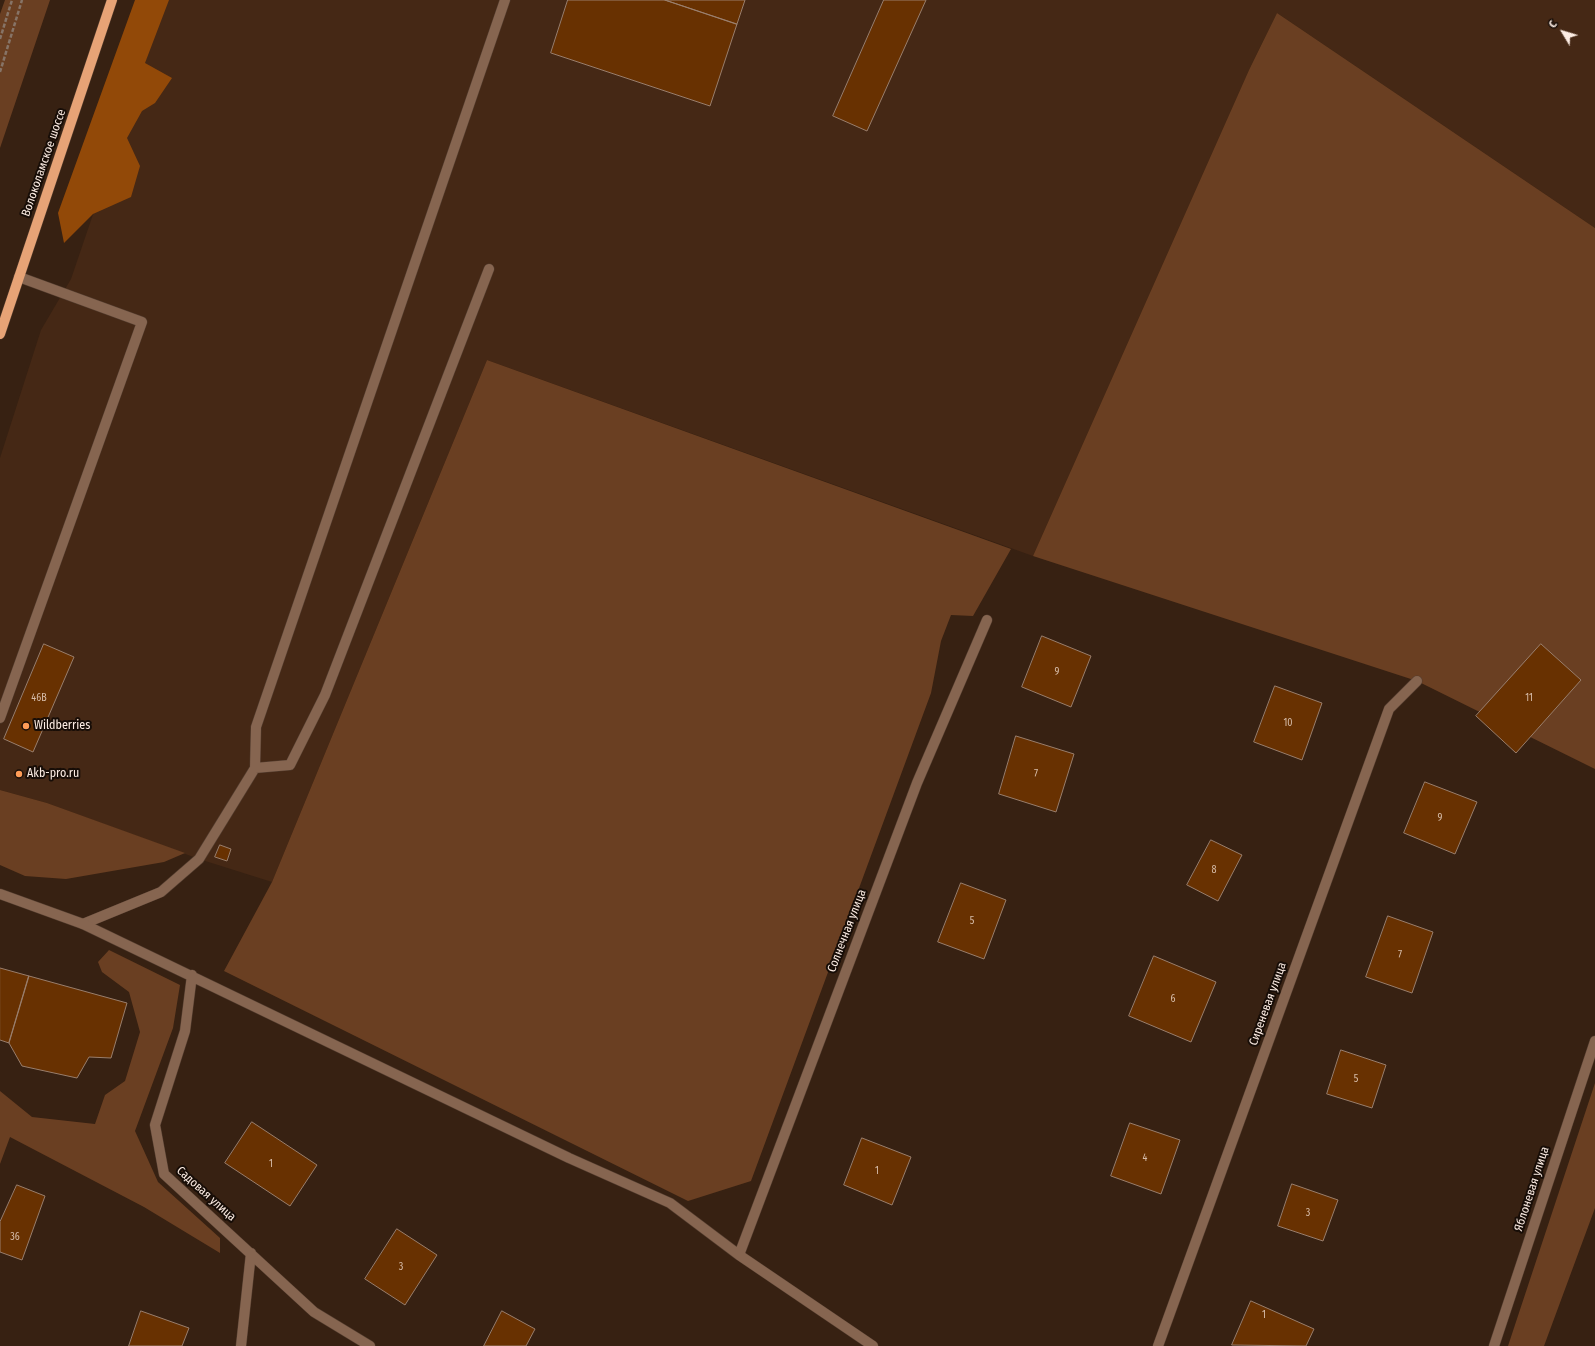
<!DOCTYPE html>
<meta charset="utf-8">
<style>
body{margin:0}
#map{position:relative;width:1595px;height:1346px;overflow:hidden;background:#372112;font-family:"Fira Sans Condensed",sans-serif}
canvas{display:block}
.north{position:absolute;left:1543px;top:12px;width:40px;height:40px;-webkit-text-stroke:3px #170d07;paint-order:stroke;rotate:308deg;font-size:11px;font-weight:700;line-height:16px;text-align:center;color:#fcece3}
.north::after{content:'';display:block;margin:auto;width:14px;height:18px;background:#fcece3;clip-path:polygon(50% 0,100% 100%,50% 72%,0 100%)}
</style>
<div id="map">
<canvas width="1595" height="1346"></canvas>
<div class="north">С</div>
</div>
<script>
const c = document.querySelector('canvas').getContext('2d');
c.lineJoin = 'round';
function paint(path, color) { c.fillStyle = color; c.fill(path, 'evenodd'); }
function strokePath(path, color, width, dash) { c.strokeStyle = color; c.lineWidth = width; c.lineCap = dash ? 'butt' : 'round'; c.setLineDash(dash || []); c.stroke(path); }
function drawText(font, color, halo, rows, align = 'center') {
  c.font = font + ' "Fira Sans Condensed",sans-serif'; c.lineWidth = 4; c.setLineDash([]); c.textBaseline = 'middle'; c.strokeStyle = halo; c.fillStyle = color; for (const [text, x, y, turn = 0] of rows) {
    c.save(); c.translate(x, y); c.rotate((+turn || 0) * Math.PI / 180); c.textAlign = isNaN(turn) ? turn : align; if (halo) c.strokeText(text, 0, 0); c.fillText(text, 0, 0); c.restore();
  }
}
const built = new Path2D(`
 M166,0H1595V228L1277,13L1249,70L1033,556L487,360L272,882L199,859L47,803L0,790V458L41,330L71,279Z`);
const green = new Path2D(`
 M5,0H50L0,148V14Z
 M1277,13L1595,228V769L1417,681L1033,556L1249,70Z
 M487,360L1011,549L973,616L951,615L941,641L931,693L751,1181L688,1201L224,971L272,882Z
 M0,790L47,803L185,853L164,862L66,879L25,876L0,865Z
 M109,950L180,985L173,1028L135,1131L158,1182L220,1238V1253L144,1207L10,1137L0,1164V1091L32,1117L95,1124L105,1095L125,1081L140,1032L129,992L102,972L98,962Z
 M1595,1083V1208L1544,1346H1508Z`);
const forest = new Path2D(`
 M135,0H169L145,63L172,78L155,103L142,111L127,138L140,166L131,197L93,214L64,243L58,213Z`);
const building = new Path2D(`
 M568,0H665L737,24L710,106L551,53Z
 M665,0H745L737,24Z
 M884,0H926L867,131L833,116Z
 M1042,636L1091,656L1071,707L1022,687Z
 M44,644L74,657L33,752L4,739Z
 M1541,644L1581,680L1516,753L1476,716Z
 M1275,686L1322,703L1302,760L1254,742Z
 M1016,736L1074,754L1056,812L999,794Z
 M1425,782L1477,802L1455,854L1404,833Z
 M1211,840L1242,855L1218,901L1187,885Z
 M220,845L231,849L227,861L215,857Z
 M961,883L1006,900L984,959L938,942Z
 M1388,916L1433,932L1412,993L1366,977Z
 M1154,956L1216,982L1191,1042L1129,1016Z
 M0,968L29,976L9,1043L0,1040Z
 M29,976L127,1003L111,1058L89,1057L77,1078L22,1066L9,1043Z
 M1341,1050L1386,1065L1372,1108L1327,1094Z
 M252,1122L317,1165L290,1206L225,1163Z
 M1130,1123L1180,1140L1161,1194L1111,1176Z
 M862,1138L911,1157L892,1205L844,1185Z
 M1292,1184L1338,1200L1323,1241L1278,1226Z
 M17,1185L45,1196L22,1260L0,1252V1222Z
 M397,1229L437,1255L405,1305L365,1279Z
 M1251,1301L1314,1329L1306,1346L1232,1345Z
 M141,1311L189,1328L182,1346H129Z
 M502,1311L535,1329L526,1346H484Z`);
const path = new Path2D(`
 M0,39L12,0
 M0,72L22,0`);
const lane = new Path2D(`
 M0,718L142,322L19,277
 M255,768L290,765L325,695L489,269
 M83,924L161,892L199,859L255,768L256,727L505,0`);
const street = new Path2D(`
 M0,894L83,924L569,1158L670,1203L739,1255L873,1346
 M192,975L185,1031L155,1125L164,1174L314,1312L370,1346
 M739,1255L917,783L987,620
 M241,1346L251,1253
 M1158,1346L1389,709L1417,681
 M1494,1346L1595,1041`);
const primary = new Path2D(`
 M0,334L112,0`);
const markers = [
 [26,726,4,"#fe9c57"],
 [19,774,4,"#fe9c57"]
];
const numberNames = [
 ["9",1057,672],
 ["46В",39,698],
 ["11",1529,698],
 ["10",1288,723],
 ["7",1036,774],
 ["9",1440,818],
 ["8",1214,870],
 ["5",972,921],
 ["7",1400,955],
 ["6",1173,999],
 ["5",1356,1079],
 ["4",1145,1158],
 ["1",271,1164],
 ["1",877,1171],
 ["3",1308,1213],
 ["36",15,1237],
 ["3",401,1267],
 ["1",1264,1315]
];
const streetNames = [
 ["Волоколамское шоссе",44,163,-71],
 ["Солнечная улица",847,931,-69],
 ["Сиреневая улица",1268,1004,-70],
 ["Яблоневая улица",1532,1189,-72],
 ["Садовая улица",206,1194,42]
];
const poiNames = [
 ["Wildberries",34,726],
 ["Akb-pro.ru",27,774]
];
paint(built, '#452815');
paint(green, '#6a3f22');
paint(forest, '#924908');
paint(building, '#683101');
strokePath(building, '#997e6c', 1);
strokePath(lane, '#533d2f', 11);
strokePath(street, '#533d2f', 11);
strokePath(primary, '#533d2f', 11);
strokePath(path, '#877467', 2.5, [4, 2]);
strokePath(lane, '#866550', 10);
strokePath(street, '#866550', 10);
strokePath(primary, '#e7a376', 10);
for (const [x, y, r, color] of markers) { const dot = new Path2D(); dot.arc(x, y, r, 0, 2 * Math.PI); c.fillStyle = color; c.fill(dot); strokePath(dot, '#170d07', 1.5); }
drawText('10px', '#d7bdaa', null, numberNames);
drawText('12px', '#fcece3', '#170d07', streetNames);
drawText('12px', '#fcece3', '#170d07', poiNames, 'left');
</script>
